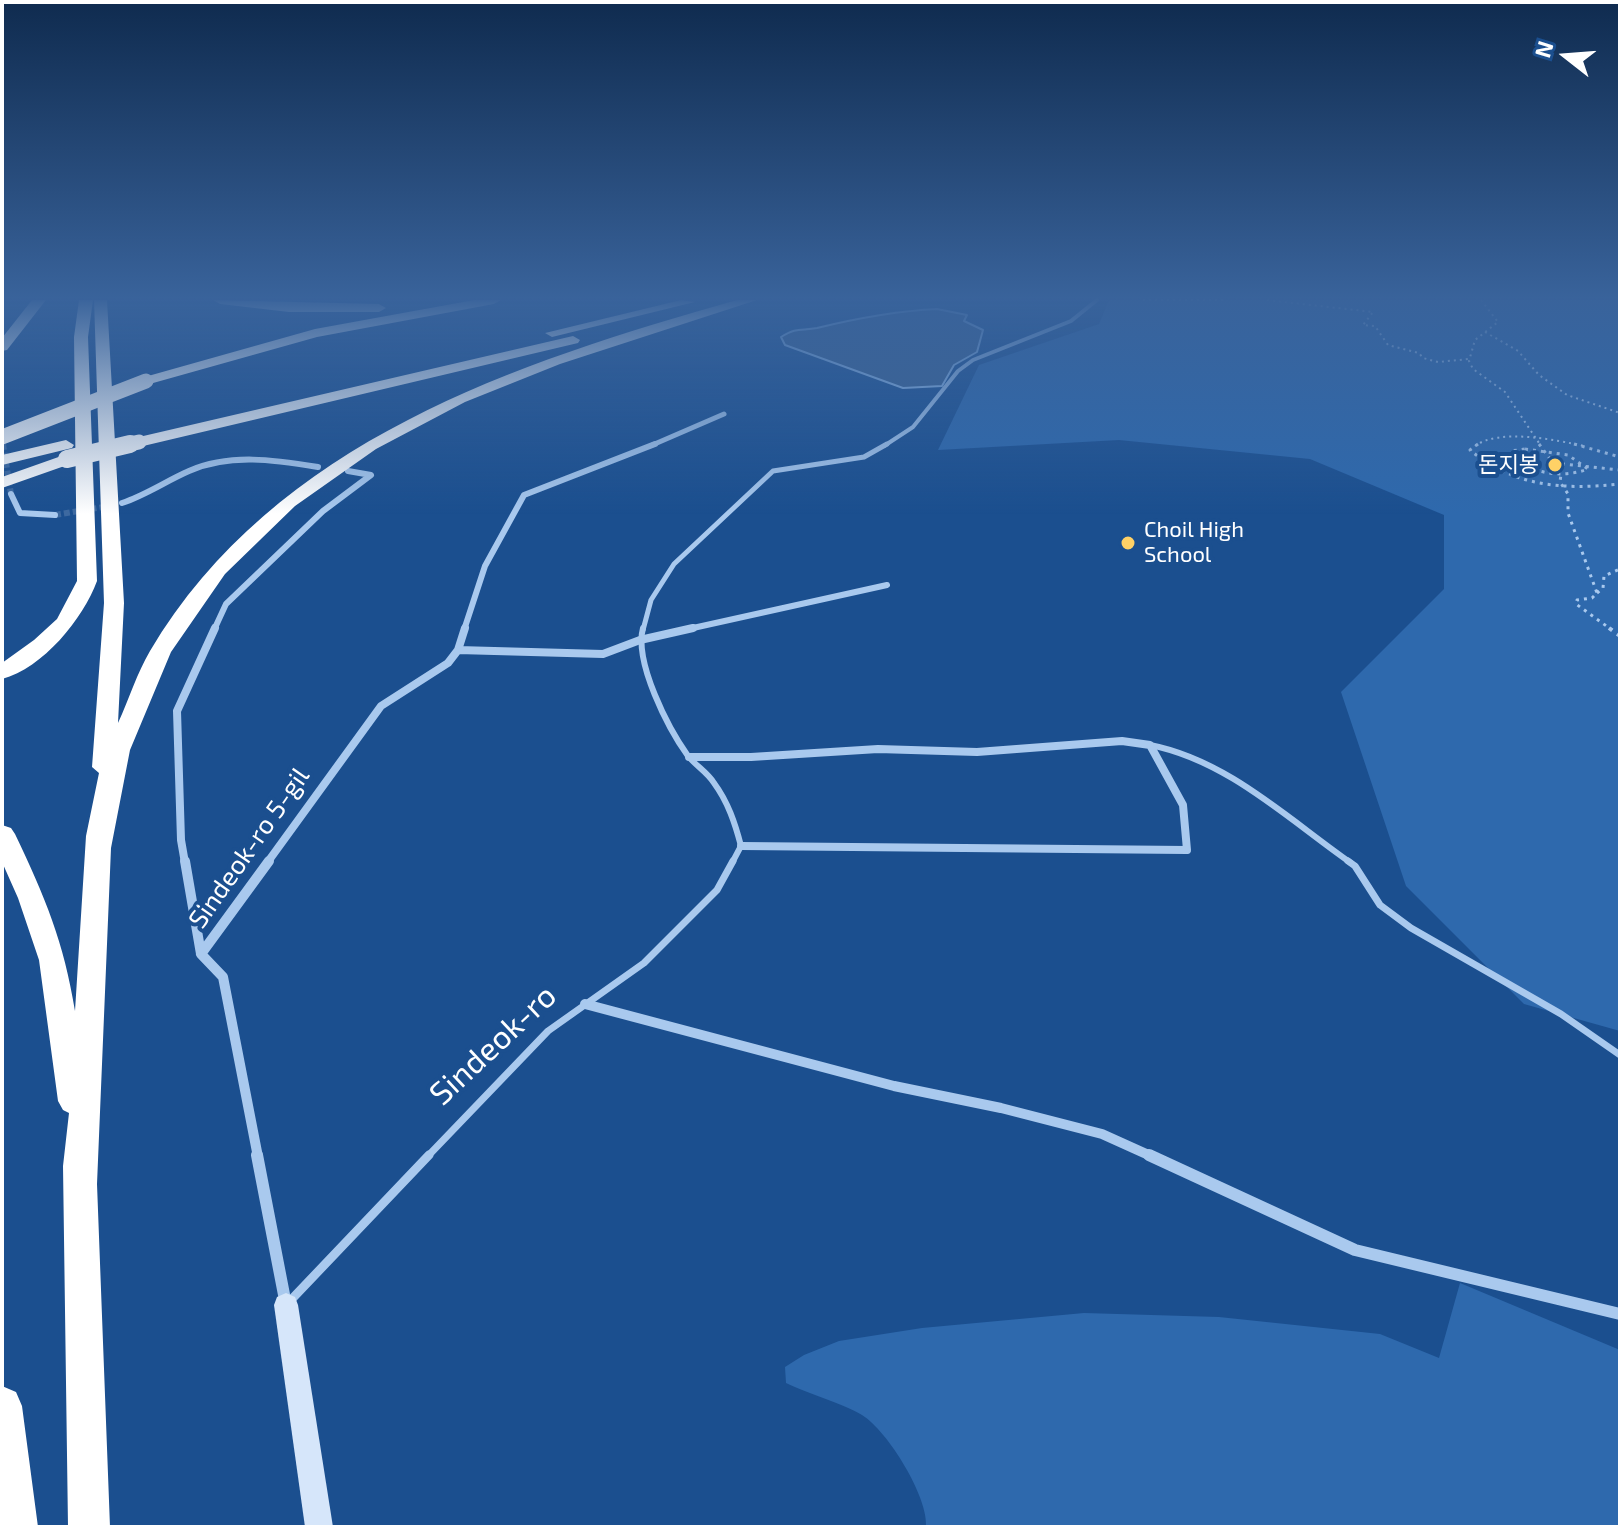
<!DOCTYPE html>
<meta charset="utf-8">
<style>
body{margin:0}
#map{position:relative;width:1622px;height:1529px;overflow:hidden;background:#1b4f8f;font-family:"Exo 2",sans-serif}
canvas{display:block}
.frame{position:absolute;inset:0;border:4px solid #fff;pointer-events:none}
.north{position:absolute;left:1526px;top:16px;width:80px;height:80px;-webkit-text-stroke:6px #1b4f8f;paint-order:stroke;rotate:287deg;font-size:22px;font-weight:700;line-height:32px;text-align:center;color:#fff}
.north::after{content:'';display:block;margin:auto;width:28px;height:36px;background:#fff;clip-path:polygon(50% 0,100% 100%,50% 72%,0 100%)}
</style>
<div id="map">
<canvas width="1622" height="1529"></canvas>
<div class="frame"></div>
<div class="north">N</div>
</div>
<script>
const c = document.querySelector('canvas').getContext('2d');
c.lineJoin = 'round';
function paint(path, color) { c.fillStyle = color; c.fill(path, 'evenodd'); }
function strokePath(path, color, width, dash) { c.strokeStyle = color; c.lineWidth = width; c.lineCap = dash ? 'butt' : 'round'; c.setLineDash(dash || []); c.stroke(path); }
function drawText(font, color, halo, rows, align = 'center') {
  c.font = font + ' "Exo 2","Noto Sans KR",sans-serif'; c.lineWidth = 8; c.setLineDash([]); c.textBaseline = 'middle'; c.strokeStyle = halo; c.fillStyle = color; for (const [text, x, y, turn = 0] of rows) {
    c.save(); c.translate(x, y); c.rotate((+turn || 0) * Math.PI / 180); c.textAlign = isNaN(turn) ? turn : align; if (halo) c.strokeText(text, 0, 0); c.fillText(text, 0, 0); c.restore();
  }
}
const green = new Path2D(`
 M1109,300H1620V1031L1524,1004L1406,886L1341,692L1444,589V515L1310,459L1119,440L938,450L979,365L1099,324Z
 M1460,1283L1620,1350V1527H926C929,1498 888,1431 862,1415C845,1404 808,1394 786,1383L785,1367L804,1355L839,1341L922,1328L1084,1313L1219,1317L1380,1334L1439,1358Z`);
const water = new Path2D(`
 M937,309L967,315L964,321L983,330L977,352L954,365L942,386L903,388L785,345L781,337C797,327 801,331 817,328C858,318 895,311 937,309Z`);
const streetTunnelFar1 = new Path2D(`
 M2,441L3,446`);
const streetTunnel = new Path2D(`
 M3,444L11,494
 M55,515L109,506`);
const pathFar2 = new Path2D(`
 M1143,300H1223
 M1267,300L1373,312L1363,325L1375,326L1388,345L1419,353L1423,358L1438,362L1469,359
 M1481,300L1498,322L1475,340L1469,361L1473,369L1505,392L1541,446
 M1485,332L1518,351L1539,375L1567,395L1620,413
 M1475,446C1499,428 1556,440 1584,446`);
const pathFar1 = new Path2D(`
 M1478,444L1470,450C1514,487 1564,490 1620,484
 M1539,444L1561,474L1560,482L1568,494V513L1597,593L1592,598L1577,600L1576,604L1612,630
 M1574,444L1620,457
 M1525,449L1568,455L1588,469C1561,479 1533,473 1509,457L1511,451Z
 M1554,463L1620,470
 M1597,593L1603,588L1604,576L1620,569`);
const path = new Path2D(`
 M1609,628L1620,636`);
const laneFar4 = new Path2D(`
 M884,446L913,427L958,371L973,360L1071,321L1097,300`);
const laneFar3 = new Path2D(`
 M643,630L651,600L674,564L773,471L864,457L887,444`);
const laneFar2 = new Path2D(`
 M643,628C634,662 668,728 688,756C696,766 707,772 714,783C728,802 735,823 741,846L732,863
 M1150,745C1227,760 1288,819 1351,863`);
const laneFar1 = new Path2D(`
 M1348,861L1355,866L1380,905L1411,928L1561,1014L1620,1055
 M427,1157L548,1031L644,963L717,890L733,861`);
const lane = new Path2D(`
 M290,1301L429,1155`);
const streetFar4 = new Path2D(`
 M650,446L724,414`);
const streetFar3 = new Path2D(`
 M11,494L20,513L55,515
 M122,503C146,495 166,481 189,471C230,453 275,460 318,467
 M214,630L226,604L323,511L371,475L348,471
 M464,630L485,566L524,495L655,444
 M684,630L887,585`);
const streetFar2 = new Path2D(`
 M458,650L603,654L640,640L693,628
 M689,757H751L878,749L977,752L1122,741L1150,745L1183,805L1187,850L741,846
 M185,863L181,840L177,711L215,628
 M267,863L381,706L448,663L458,650L465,628`);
const streetFar1 = new Path2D(`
 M185,861L201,954
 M585,1004L894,1086L1001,1108L1102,1134L1153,1157
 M258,1157L223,977L201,954L269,861`);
const street = new Path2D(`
 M257,1155L286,1305
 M1149,1155L1355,1250L1620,1314`);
const secondary = new Path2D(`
 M286,1293L295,1297L298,1305L333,1527H305L274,1305L277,1297Z`);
const highway = new Path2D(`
 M32,300H46L7,350L2,351V338Z
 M79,300H93L88,337L97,581C83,619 43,668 2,679V663L34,640L57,619L77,581L74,337Z
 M94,300H107L124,603L118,723C129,699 137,673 150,651C275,441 515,363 737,300H757L560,364L465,402L376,449L295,506L225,574L171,652L130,750L111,848L97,1184L110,1527H68L63,1166L69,1113L63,1110L58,1101L39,960L18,898L2,862V825L11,828L15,834C45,897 64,942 75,1011L86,836L99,773L92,767L104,603Z
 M213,300L379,304L386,308L379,312H289L220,304Z
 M474,300H501L494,304L317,337L146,385L139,381L141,378L315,329Z
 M681,300L695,302L552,337L545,333Z
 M573,336L580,340L578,343L139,447L131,442L139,437Z
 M66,440L74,445L72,448L2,465V455Z
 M67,454L73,455L75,459L73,463L2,488V477Z
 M2,1386L16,1392L22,1406L38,1527H2Z`);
const highwayBridgeFar1 = new Path2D(`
 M2,437L146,381
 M121,446L139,442`);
const highwayBridge = new Path2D(`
 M67,459L130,444`);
const markers = [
 [1555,465,8,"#ffd166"],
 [1128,543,8,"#ffd166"]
];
const farPoinames = [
 ["돈지봉",1539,465],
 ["Choil High",1144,530,"left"],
 ["School",1144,555,"left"]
];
const streetNames = [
 ["Sindeok-ro 5-gil",249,848,-55]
];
const nearStreetnames = [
 ["Sindeok-ro",493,1045,-43]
];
paint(green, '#2e69ad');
paint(water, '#3c6290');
strokePath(water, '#9cc4f0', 2);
strokePath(streetTunnelFar1, '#3d69a0', 5, [5, 2]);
strokePath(streetTunnel, '#3d69a0', 6, [6, 3]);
strokePath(pathFar2, '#a9c9ee', 2, [2, 4]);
strokePath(pathFar1, '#a9c9ee', 3, [3, 5]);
strokePath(path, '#a9c9ee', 4, [4, 6]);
strokePath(laneFar4, '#a9c9ee', 4);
strokePath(laneFar3, '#a9c9ee', 5);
strokePath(laneFar2, '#a9c9ee', 6);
strokePath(laneFar1, '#a9c9ee', 7);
strokePath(lane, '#a9c9ee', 9);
strokePath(streetFar4, '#a9c9ee', 5);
strokePath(streetFar3, '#a9c9ee', 6);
strokePath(streetFar2, '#a9c9ee', 8);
strokePath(streetFar1, '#a9c9ee', 10);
strokePath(street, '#a9c9ee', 12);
paint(secondary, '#d6e6fa');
paint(highway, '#fff');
strokePath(highwayBridgeFar1, '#fff', 15);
strokePath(highwayBridge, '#fff', 18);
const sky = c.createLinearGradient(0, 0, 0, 514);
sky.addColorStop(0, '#0f2b4f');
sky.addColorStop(0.58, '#39639b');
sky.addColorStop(1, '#39639b00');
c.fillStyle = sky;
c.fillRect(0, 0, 1622, 514);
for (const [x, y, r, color] of markers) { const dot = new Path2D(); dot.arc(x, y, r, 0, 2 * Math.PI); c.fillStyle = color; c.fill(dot); strokePath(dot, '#1b4f8f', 3); }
drawText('22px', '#fff', '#1b4f8f', farPoinames, 'right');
drawText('26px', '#fff', '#1b4f8f', streetNames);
drawText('32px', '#fff', '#1b4f8f', nearStreetnames);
</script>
